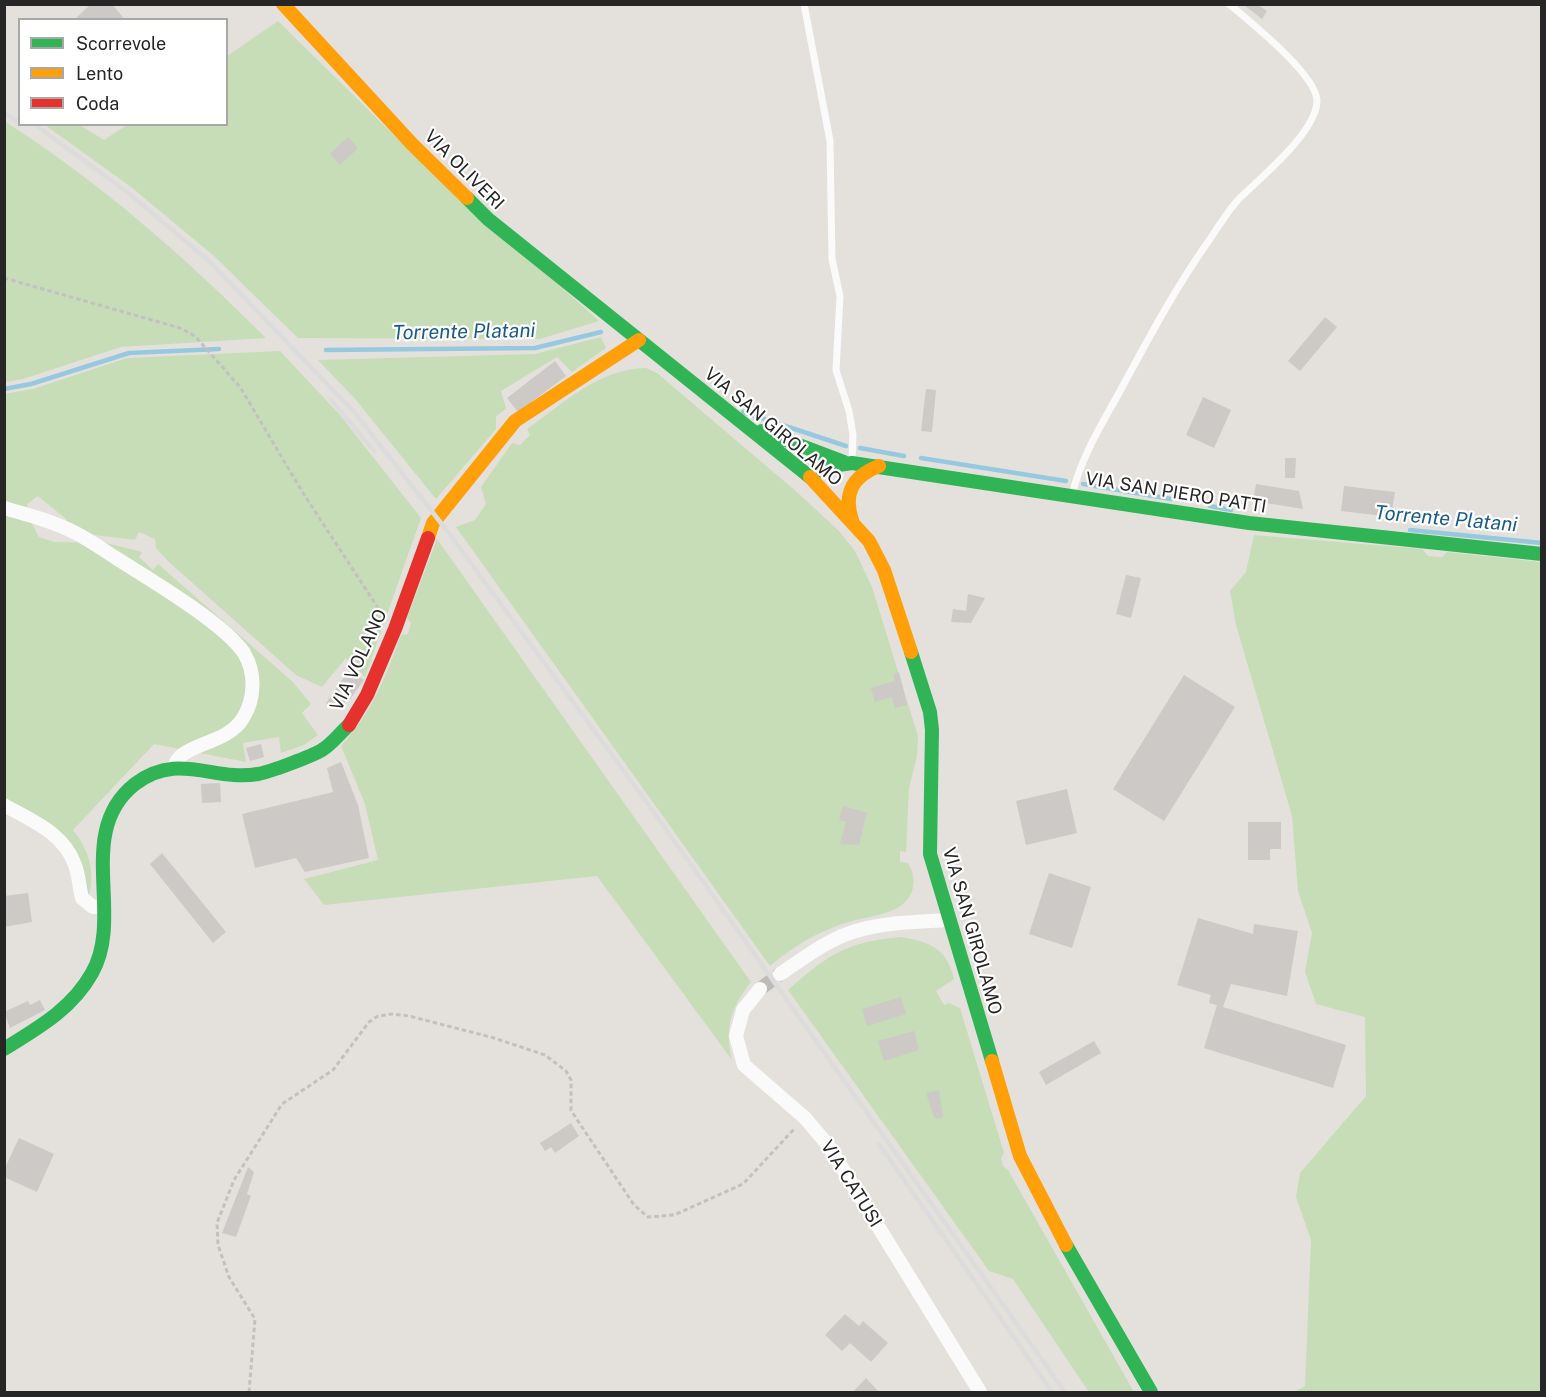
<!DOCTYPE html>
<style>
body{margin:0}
#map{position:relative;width:1546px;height:1397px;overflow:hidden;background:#e4e1dc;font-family:"Public Sans",sans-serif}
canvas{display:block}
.frame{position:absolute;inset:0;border:6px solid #262626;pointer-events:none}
.legend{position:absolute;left:18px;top:18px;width:210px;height:108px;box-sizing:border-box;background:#fff;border:2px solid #a8a8a8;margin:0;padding:8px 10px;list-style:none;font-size:18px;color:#262626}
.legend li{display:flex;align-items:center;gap:12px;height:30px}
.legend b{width:30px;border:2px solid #a8a8a8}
</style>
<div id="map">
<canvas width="1546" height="1397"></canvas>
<div class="frame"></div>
<ul class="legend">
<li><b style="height:8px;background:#30b455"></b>Scorrevole</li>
<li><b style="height:8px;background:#ff9f0a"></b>Lento</li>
<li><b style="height:8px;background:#e5322d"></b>Coda</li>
</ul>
</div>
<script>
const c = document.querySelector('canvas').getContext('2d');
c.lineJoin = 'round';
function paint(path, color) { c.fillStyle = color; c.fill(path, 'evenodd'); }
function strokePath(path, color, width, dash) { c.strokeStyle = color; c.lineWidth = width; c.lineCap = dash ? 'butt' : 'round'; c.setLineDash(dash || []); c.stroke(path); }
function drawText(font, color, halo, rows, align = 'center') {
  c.font = font + ' "Public Sans",sans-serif'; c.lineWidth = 4.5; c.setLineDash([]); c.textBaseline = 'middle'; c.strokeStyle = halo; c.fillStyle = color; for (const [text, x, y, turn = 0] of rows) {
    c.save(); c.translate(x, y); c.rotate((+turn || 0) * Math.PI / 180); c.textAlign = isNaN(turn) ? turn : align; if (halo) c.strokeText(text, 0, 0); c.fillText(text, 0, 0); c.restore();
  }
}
const green = new Path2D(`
 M278,21L407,148L599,321L540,339L298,338L214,256L131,187L45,125H80L104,140L127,125L226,124L227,56Z
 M4,121C101,183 185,257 266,338L121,347L23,379L5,382Z
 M601,337L606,348L572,372L557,357L501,391L506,409L496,416V429L436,499L356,400L318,360L535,354Z
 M280,351L340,415L421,518L365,677L346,658L322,687L296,675L170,563L156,548L155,539L139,532L135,540L71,532L66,519L38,496L27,504L30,520L39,537L54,542L106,543L142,552L139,557L153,570L158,564L293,682L311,704L302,713L318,735L304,745L281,753L279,737L243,743L246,762L154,744L73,830C89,850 95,871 89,896L77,854L66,837L5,800L4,394L33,389L127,358Z
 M646,368L657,373L798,493L839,531L855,551L872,587L918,736L917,756L909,788L906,852L900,851V862L908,863C916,875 916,894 903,904C889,916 862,917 845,923C815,933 794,946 770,966L456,527L475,520L486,504L481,487L512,443L520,445L530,435L527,429C564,403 598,369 646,368Z
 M1254,535L1422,549L1428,556L1442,557L1447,552L1541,562V1392H1294L1305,1386L1311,1240L1296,1197L1300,1173L1366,1096L1365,1017L1316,1004L1305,972L1312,933L1298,891L1292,816L1236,625L1230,591L1246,572Z
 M437,539L751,982C731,1007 724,1028 732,1060L597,876L324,905L304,879L378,860L365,804L341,746C373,711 385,678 401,635L408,634L411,623L407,618Z
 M901,937C930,942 947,948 954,979L936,991L944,1005L949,1003L960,1008L1004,1153L1001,1158L1003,1166L1008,1170L1134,1392H1089L1013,1279L989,1271L788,990C829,954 846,942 901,937Z`);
const stream = new Path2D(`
 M326,350L535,348L601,332
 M4,389L31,384L129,353L219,349
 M743,412L846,446
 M860,448L904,456
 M921,458L1066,481
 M1083,484L1171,499
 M1210,506L1231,510
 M1410,530L1542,543`);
const building = new Path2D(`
 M91,4H112L125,20H74Z
 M1244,5H1258L1267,11L1262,19Z
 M348,137L358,148L340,165L330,154Z
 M1325,317L1337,327L1300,371L1288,361Z
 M555,361L566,376L518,412L507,398Z
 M926,389L936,390L932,432L921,431Z
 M1203,397L1231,410L1214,448L1186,435Z
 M1285,458H1296L1295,478H1285Z
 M1256,484L1299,491L1303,509L1253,501Z
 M1344,486L1395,492L1391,517L1341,511Z
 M1126,575L1141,578L1131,618L1116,614Z
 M968,594L985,598L971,623L951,622L953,609L966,611Z
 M349,670L364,680L351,698L335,709L326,703Z
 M899,672L907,705L895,708L892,697L875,702L871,688L895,681L893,674Z
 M1184,675L1235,707L1164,821L1113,789Z
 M261,744L264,757L250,761L246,748Z
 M341,762L358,805L369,858L305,872L296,858L255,868L242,814L333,792L327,768Z
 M220,783L221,802L202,803L201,784Z
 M1067,789L1077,833L1026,845L1016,801Z
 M843,806L867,813L859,845L840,844L846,822L839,820Z
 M1248,822H1281V849H1270V860H1248Z
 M162,853L226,932L213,943L150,864Z
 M1049,873L1091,887L1072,948L1029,934Z
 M28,893L32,922L4,927V896Z
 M1198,918L1253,934L1254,924L1298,931L1287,996L1231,984L1223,1007L1346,1045L1333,1088L1204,1048L1217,1005L1209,1003L1211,995L1177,985Z
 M901,997L906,1014L867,1026L862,1009Z
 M40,1000L45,1010L10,1028L4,1012L28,1001L30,1005Z
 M914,1031L919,1050L884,1061L878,1041Z
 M1094,1041L1101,1053L1046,1085L1039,1072Z
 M939,1090L943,1117L935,1119L926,1093Z
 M571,1123L579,1136L555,1153L551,1147L545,1151L540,1143Z
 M19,1138L54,1154L37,1192L4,1177V1170Z
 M248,1167L254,1172L247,1194L251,1196L236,1237L222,1233Z
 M845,1314L859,1326L863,1321L888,1343L871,1362L850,1343L842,1351L825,1335Z
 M866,1378L879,1392H853Z`);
const streetTunnel = new Path2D(`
 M760,989L780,974`);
const path = new Path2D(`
 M4,278L180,328L195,336L240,387L303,493L382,614
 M249,1392L255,1319L229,1277L218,1245L217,1223L234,1180L282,1104L333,1070L369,1022L378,1016L392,1014L409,1016L494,1038L545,1055L566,1071L571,1080V1110L576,1118L634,1205L648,1217L674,1215L743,1184L795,1128`);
const lane = new Path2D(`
 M804,4L830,141L832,259L840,296L836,370L849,411L853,435L852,460
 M1072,495C1082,453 1106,418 1126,380C1152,332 1178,284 1210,239C1219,226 1228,210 1239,199C1261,177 1316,133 1317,101C1317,75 1249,21 1229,4`);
const street = new Path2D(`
 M4,508C25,514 46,519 65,528C83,535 100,548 116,558C149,579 224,623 244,653C256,673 255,699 243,718C227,746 176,743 174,769
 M4,805C32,821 64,833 75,865C79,875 79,887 82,898L93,907L104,906
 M780,974C804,958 828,939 856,931C886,922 917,922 947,920
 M760,989L743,1010L736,1036L744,1065L805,1118L828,1145L980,1392`);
const fast = new Path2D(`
 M467,198L488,219L810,477
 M762,431L844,462
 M809,476L825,467L852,463L1249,523L1542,554
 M911,652L930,712L932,730L930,854L992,1061
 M4,1049C38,1028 72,1009 92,973C125,915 74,832 135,784C178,751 214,782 258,774C270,772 312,756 322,750C332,744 340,733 349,725
 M1066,1245L1151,1392`);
const slow = new Path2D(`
 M283,4L412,144L467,198
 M810,477L869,541L884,570L911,652
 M852,520C843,493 853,476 879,466
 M428,538L433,523L515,421L639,340
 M992,1061L1020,1156L1066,1245`);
const jam = new Path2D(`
 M349,725L367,695L395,629L428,538`);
const rail = new Path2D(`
 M4,113L20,123
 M34,124L127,192L209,261L355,413L448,532L645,800L1065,1392
 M331,400L374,451
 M879,1144L1052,1392`);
const streetNames = [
 ["VIA OLIVERI",464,170,45],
 ["VIA SAN GIROLAMO",773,427,40],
 ["VIA SAN PIERO PATTI",1176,493,9],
 ["VIA VOLANO",359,660,-65],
 ["VIA SAN GIROLAMO",972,931,74],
 ["VIA CATUSI",851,1184,58]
];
const waterNames = [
 ["Torrente Platani",464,332,-1],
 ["Torrente Platani",1446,519,5]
];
paint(green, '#c6ddb8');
strokePath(stream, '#96c9e0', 4.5);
paint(building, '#ccc9c6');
strokePath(streetTunnel, '#bebcb8', 14, [14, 7]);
strokePath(path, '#c2c1c0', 3, [4.5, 3]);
strokePath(lane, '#fbfafa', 7);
strokePath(street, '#fbfafa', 14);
strokePath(fast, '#30b455', 14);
strokePath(slow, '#ff9f0a', 14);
strokePath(jam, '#e5322d', 14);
strokePath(rail, '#dcdcdd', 4.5);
drawText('18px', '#262626', '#fff', streetNames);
drawText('italic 20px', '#1a5c87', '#fff', waterNames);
</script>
